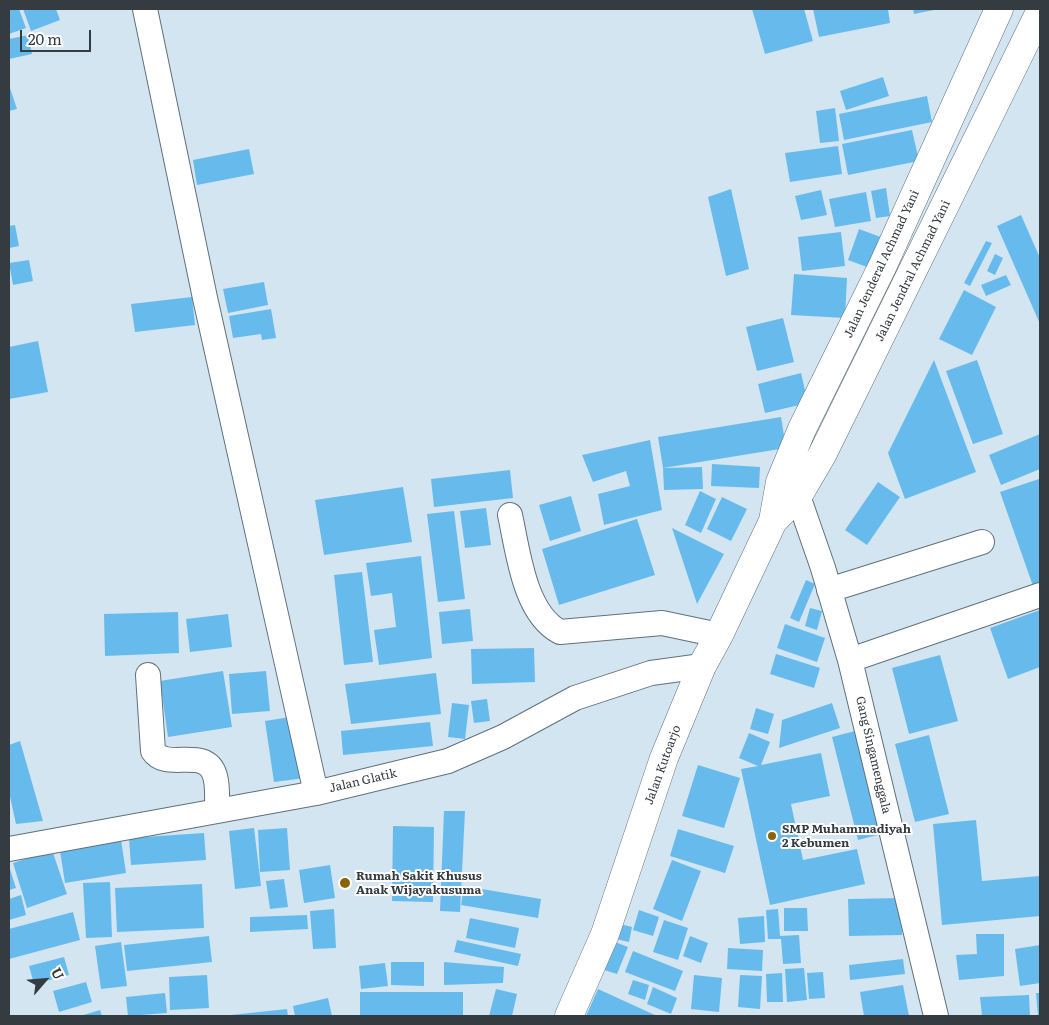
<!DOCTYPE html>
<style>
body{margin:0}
#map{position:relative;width:1049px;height:1025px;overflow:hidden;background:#d3e5f1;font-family:Literata,serif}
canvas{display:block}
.frame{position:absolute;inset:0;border:10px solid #353c41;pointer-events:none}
.north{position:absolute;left:20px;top:955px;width:50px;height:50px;-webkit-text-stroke:4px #fff;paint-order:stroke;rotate:63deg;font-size:14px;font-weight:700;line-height:20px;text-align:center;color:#353c41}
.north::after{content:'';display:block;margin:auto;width:18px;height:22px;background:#353c41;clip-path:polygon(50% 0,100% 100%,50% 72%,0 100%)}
.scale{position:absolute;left:20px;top:30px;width:71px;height:22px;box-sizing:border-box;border:2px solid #353c41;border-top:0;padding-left:6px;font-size:15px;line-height:18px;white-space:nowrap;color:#353c41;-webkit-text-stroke:4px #fff;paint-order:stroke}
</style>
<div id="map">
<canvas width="1049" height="1025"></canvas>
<div class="frame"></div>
<div class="north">U</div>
<div class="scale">20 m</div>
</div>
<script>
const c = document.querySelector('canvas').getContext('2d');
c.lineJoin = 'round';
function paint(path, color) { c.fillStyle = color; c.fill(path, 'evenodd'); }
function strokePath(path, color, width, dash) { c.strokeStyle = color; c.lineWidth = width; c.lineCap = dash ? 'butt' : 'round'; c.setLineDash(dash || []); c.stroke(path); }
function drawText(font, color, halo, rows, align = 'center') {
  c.font = font + ' Literata,serif'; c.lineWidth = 4; c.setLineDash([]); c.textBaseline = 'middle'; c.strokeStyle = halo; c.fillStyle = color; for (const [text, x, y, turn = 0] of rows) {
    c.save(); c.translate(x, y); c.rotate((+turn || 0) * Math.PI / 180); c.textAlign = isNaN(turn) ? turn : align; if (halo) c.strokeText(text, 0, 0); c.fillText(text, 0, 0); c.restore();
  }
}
const building = new Path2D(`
 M9,9H19L26,28L9,34Z
 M23,9H56L60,20L31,31Z
 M752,9H804L813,41L765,54Z
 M813,9H888L890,23L819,37Z
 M913,9H934V10L914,14Z
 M28,35L32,54L9,59V39Z
 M883,77L889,96L846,110L840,91Z
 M9,85L17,109L9,111Z
 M927,96L932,122L844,140L839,114Z
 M835,108L839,141L820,143L816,111Z
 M912,130L919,161L848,175L842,144Z
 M838,146L842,174L790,182L785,153Z
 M249,149L254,174L197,185L193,160Z
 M886,188L890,216L876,218L871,191Z
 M731,189L749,269L726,276L708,197Z
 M821,190L827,215L801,220L795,196Z
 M866,192L871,221L835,227L829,199Z
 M1021,215L1040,258V324L997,226Z
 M15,225L19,246L9,248V226Z
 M859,229L886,239L875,270L848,260Z
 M841,232L845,266L802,271L798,237Z
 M986,241L992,243L970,286L964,283Z
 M995,254L1003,258L995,275L987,271Z
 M29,260L33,281L13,285L9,263Z
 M794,274L847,278L845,318L791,315Z
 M1006,275L1011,285L986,296L981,285Z
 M264,282L268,305L228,313L223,289Z
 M964,290L996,307L972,355L939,339Z
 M192,297L195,325L135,332L131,304Z
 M271,309L276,338L262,340L261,334L233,338L229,316Z
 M783,318L794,362L757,371L746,327Z
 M38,341L48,392L9,399V347Z
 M934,360L976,472L905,499L888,453Z
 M977,360L1003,434L973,444L946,371Z
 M801,373L808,403L765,413L758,384Z
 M781,417L786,448L663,468L658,437Z
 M1040,434V469L1001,485L989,455Z
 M650,440L662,510L604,525L598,494L630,486L626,471L593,482L582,455Z
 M712,464L760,467L759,488L711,486Z
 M702,467L703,489L664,490L663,468Z
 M510,470L513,498L434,507L431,479Z
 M1039,479L1040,583L1033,586L1000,492Z
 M878,482L900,497L867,545L845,530Z
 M403,487L412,542L324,555L315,500Z
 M700,491L716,499L701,533L685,525Z
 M571,496L581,531L550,541L539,505Z
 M722,497L747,509L731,541L707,529Z
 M486,508L491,545L465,548L460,511Z
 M454,511L465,599L438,602L427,514Z
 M637,519L655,575L559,605L542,549Z
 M672,528L724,554L697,604Z
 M421,556L432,658L379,665L374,630L396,627L392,593L371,596L366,563Z
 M362,572L373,662L344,665L334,575Z
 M806,580L815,584L799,622L790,618Z
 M810,608L822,611L817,630L805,626Z
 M470,609L473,641L442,644L439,612Z
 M1040,610V667L1008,679L990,628Z
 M178,612L179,653L105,656L104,614Z
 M228,614L232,647L190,652L186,619Z
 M785,624L825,638L817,662L777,648Z
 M534,648L535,682L472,684L471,649Z
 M776,654L820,668L814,688L770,674Z
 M940,655L958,721L909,734L892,668Z
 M223,671L232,727L168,737L160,681Z
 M266,671L270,711L232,714L229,674Z
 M436,673L441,714L351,724L345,684Z
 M487,699L490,721L474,723L471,701Z
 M452,703L469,705L465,739L448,737Z
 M832,703L840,728L779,748L782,720Z
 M756,708L774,714L768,734L750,729Z
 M296,716L305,778L274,782L265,721Z
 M430,722L433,746L343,755L341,731Z
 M859,730L885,833L858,840L832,737Z
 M749,733L770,742L761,765L821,753L830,796L791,804L803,860L857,849L865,884L770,905L741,769L758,766L739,758Z
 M929,735L949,814L915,822L895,744Z
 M20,741L43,821L16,824L9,792V745Z
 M698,765L740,778L724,828L682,816Z
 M444,811H465L460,912L440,911Z
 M976,820L982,881L1040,876V916L942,925L933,824Z
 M393,826L434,827L433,902L392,901Z
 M254,828L261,886L235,889L229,831Z
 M287,828L290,870L260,872L258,830Z
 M678,829L734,846L725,873L670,856Z
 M204,833L206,860L131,865L129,838Z
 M121,840L126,873L65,883L60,851Z
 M52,850L67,894L27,908L13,863Z
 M672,860L701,871L682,921L653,909Z
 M330,865L335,898L304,903L299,870Z
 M9,866L16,888L9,890Z
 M284,879L288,907L270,909L266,881Z
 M110,882L112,937L86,938L83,883Z
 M202,884L204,928L117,932L115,888Z
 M464,886L541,899L538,918L461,905Z
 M21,895L26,915L9,920V899Z
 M901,898L902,935L849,936L848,899Z
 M784,908H807L808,931H784Z
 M334,909L336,948L313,949L310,911Z
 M778,909L780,936L799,935L801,963L783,964L781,939H768L766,910Z
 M639,910L659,917L653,936L633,930Z
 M73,912L80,940L9,959V929Z
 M307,915L308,929L250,932V917Z
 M764,916L765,942L740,944L738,918Z
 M470,918L519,928L515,948L466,938Z
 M664,920L688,928L678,960L653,952Z
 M620,924L632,927L629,942L616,939Z
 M976,934H1004V976L959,980L956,955L977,954Z
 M209,936L212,962L127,971L124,945Z
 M690,936L708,943L701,963L683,956Z
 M457,940L521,954L518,966L454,952Z
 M121,942L127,986L101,989L95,946Z
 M615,942L628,947L617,974L604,970Z
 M1040,945V983L1020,986L1015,949Z
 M728,948L763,950L762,971L727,969Z
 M633,951L683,971L675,991L625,972Z
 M64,957L69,975L34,984L29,966Z
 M903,959L905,974L850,980L849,965Z
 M391,962H424V986L391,985Z
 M444,962L504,967L503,983L444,985Z
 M385,963L388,986L361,989L359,966Z
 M804,968L807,1000L787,1002L785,969Z
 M823,972L825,998L809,999L807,973Z
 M782,973L783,1002H767L766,974Z
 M207,975L209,1008L170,1010L169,977Z
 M694,975L722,978L719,1012L691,1009Z
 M740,975L762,976L760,1009L738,1007Z
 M633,980L649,985L645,1000L628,994Z
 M86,982L92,1002L59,1012L53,991Z
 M903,985L909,1016H864L860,992Z
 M653,987L677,998L671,1014L647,1004Z
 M496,989L517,994L512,1016H489Z
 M598,989L657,1016H586Z
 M360,992H463V1016H360Z
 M165,993L167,1013L128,1016L126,997Z
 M1036,993H1040V1016H1038Z
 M1029,995L1030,1016H982L980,997Z
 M328,998L332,1016H295L293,1006Z
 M287,1009L288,1016H231V1015Z
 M100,1010L102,1016H80Z`);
const minor = new Path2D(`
 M145,9L205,298L316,793
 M784,486L798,496L823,568L850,660L936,1016
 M510,515C518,551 524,613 560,632L662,623L719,635
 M829,590L982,542
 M850,660L1040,595
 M148,675L153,751C167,772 206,745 215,776C218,786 217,799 217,810
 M9,849L316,793L448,761L503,737L575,698L651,673L702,666`);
const major = new Path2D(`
 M773,521L798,496L822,455L1040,12
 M569,1016L605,934L664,758L702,666L719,635L773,521L780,482L802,429L883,265L999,9`);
const markers = [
 [772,836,5,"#886603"],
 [345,883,6,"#886603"]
];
const streetNames = [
 ["Jalan Jenderal Achmad Yani",882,264,-65],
 ["Jalan Jendral Achmad Yani",913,271,-64],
 ["Gang Singamenggala",873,755,77],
 ["Jalan Kutoarjo",663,765,-70],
 ["Jalan Glatik",363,781,-13]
];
const poiNames = [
 ["SMP Muhammadiyah",782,829],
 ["2 Kebumen",782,843],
 ["Rumah Sakit Khusus",356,876],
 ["Anak Wijayakusuma",356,890]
];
paint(building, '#67bbec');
strokePath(minor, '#60717b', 26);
strokePath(major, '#60717b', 29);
strokePath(minor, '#fff', 24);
strokePath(major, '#fff', 28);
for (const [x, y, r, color] of markers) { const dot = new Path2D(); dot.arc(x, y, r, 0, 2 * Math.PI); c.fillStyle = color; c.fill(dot); strokePath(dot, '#fff', 2); }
drawText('12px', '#353c41', '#fff', streetNames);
drawText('bold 12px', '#353c41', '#fff', poiNames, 'left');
</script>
